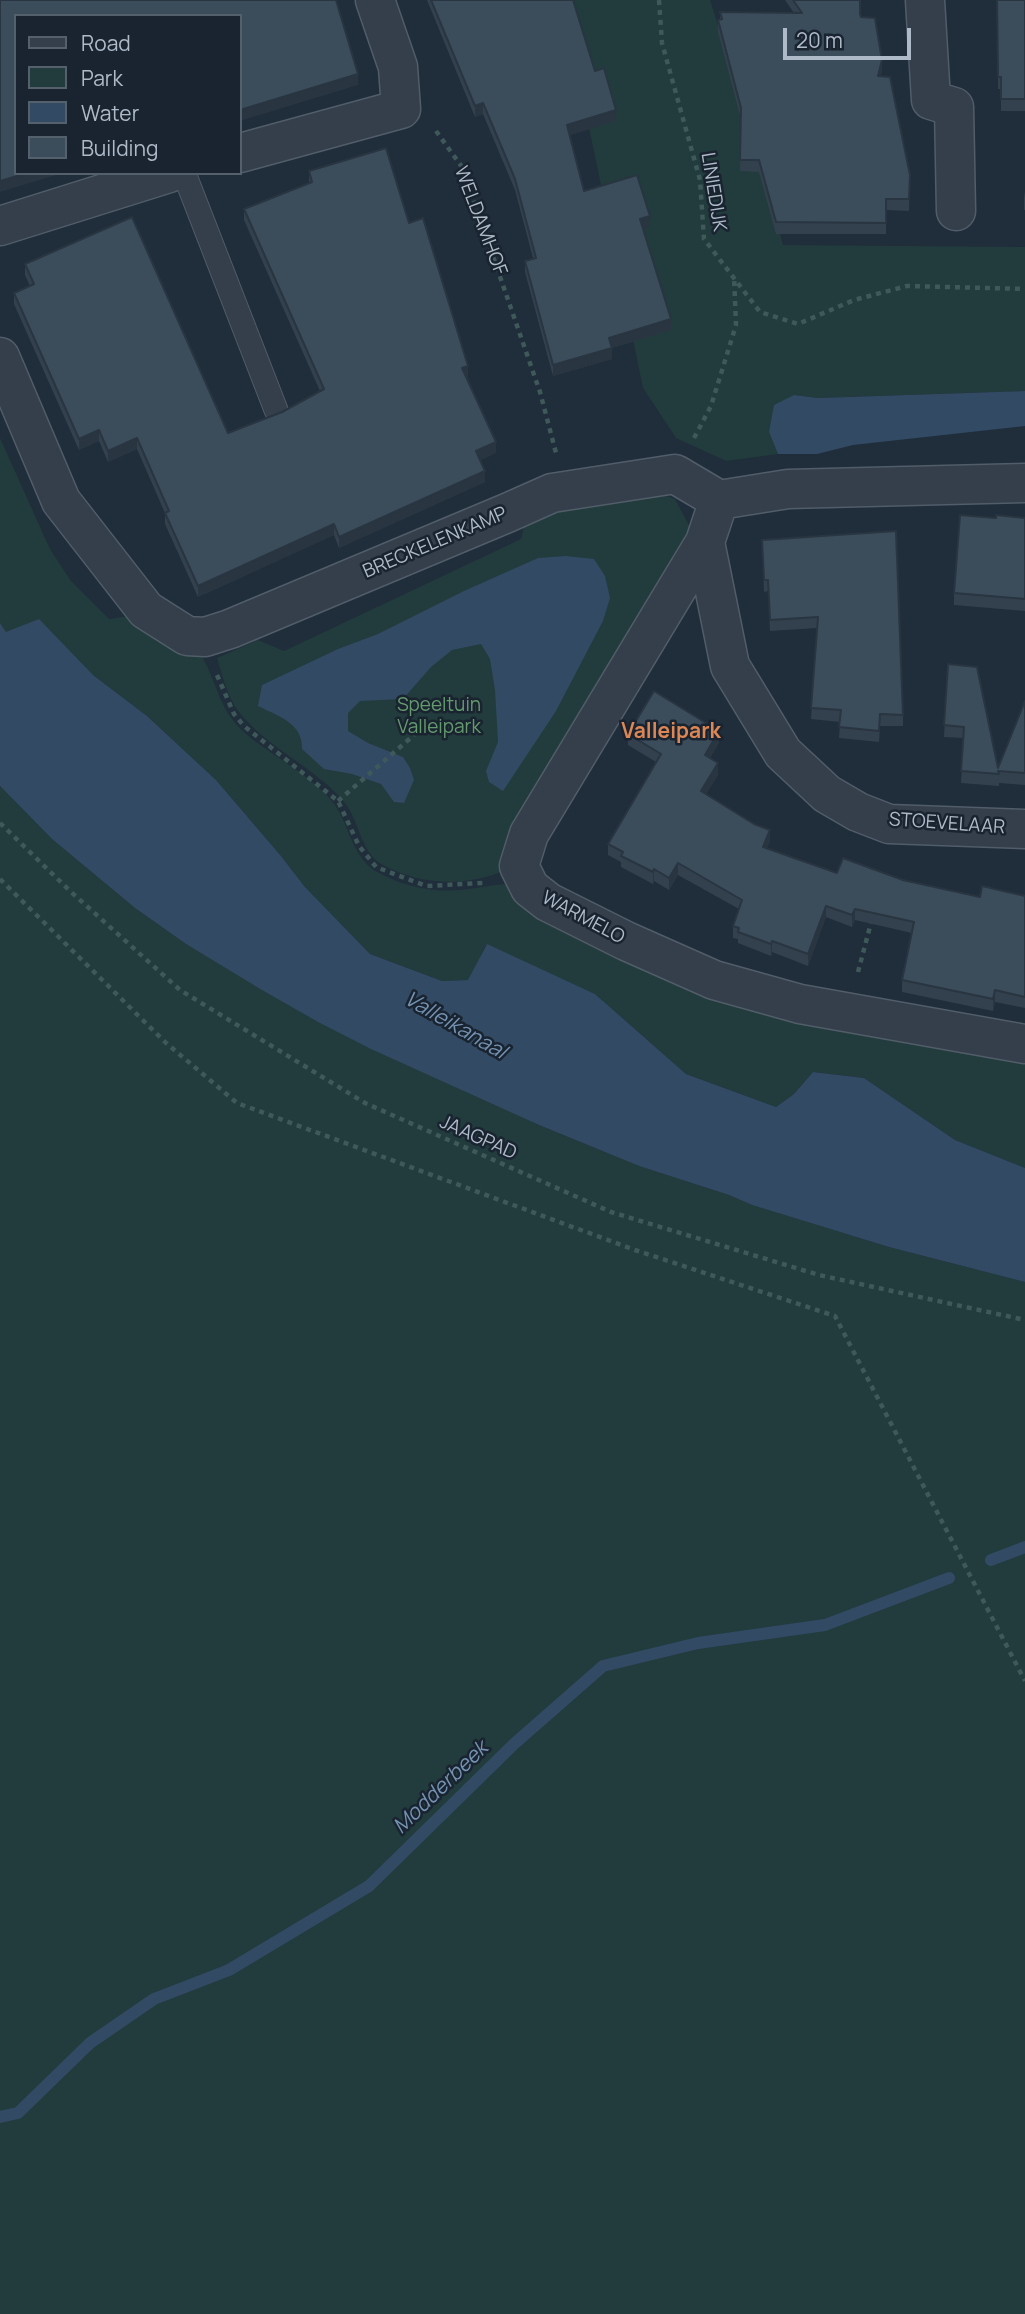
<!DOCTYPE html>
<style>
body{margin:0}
#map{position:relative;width:1025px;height:2314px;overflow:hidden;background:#202d3b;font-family:Manrope,sans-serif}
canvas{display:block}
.legend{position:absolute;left:14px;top:14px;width:228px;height:161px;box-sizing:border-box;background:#192430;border:2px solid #55606d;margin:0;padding:9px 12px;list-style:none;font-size:21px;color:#aebac8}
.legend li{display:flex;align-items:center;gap:14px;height:35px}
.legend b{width:35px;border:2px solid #55606d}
.scale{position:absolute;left:783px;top:28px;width:128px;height:32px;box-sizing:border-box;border:4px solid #aebac8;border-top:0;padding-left:9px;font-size:21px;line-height:24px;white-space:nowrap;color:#aebac8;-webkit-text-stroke:5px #192430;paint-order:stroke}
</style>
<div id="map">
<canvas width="1025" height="2314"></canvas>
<ul class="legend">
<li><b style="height:9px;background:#343f4b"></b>Road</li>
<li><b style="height:19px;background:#223b3c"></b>Park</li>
<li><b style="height:19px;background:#324a64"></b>Water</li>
<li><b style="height:19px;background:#3b4c5b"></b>Building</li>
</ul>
<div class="scale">20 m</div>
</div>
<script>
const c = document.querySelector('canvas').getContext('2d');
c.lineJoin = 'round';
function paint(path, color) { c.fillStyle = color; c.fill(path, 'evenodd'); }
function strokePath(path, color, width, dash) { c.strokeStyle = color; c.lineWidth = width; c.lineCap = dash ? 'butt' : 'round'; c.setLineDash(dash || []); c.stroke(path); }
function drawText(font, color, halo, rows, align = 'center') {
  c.font = font + ' Manrope,sans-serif'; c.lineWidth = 5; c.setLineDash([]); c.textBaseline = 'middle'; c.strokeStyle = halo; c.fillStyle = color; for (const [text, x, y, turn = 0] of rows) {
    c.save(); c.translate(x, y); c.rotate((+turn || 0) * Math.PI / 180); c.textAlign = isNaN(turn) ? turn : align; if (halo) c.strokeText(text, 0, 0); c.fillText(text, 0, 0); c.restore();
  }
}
const green = new Path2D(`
 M556,0H710L759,154L783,245L1025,247V391L818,398L794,395L769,432L778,454L726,461L676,438L643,388L581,89Z
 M0,438L50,549L71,581L109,619C118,618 132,614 141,617C149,620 200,652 203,658C217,684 220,711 244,732C269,754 317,779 335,805C350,827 352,857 377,872C408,889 441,894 476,888C488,886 499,884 512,884L540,911L1025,1058V1168L955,1140L864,1078L813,1072L794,1094L776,1107L686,1074L595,994L486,945L469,980L442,981L370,954L305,887L281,856L216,780L147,716L93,675L5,632L0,623Z
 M654,491L675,499L690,527L634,622V631L506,870C466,887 422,886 383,865C360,853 360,821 344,802C315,767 268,749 239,712C228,698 222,676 217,658L258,640L284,651L521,539L525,521L566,503Z
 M0,786L52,839L135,908L186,944L318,1022L539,1125L639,1166L729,1195L752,1205L889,1247L1025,1282V2314H0Z`);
const water = new Path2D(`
 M1025,391V426L853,445L817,454H778L769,432L774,405L794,395L818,398Z
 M566,556L594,559L605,576L610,598L603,621L556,711L503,791L489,782L486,771L498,742L495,690L490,659L481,644L452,650L431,667L403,699L360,701L348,713V731L368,743L403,757L410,768L414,780L404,803L394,802L381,784L352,774L324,769L302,749C303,723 278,716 258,706L262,685L338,649L378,634L464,591L538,558Z
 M39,619L93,675L147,716L216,780L281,856L305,887L370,954L442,981L468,980L487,944L595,994L686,1074L776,1107L794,1094L813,1072L864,1078L955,1140L1025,1168V1282L889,1247L752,1205L729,1195L639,1166L539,1125L371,1049L318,1022L262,990L186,944L135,908L52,839L0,786V623L6,632Z`);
const stream = new Path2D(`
 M991,1560L1025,1547
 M0,2117L18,2113L90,2043L154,1999L229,1970L369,1886L514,1744L603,1666L698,1643L825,1625L949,1578`);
const path = new Path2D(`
 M659,0L662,43L700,180L704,239L760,312L798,324L854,300L907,286L1025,289
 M436,131L462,167L540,392L556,453
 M694,438L711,406L736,325L734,276
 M217,675L234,714L244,726L338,801L359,846L376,867L426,886L483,883
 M338,801L414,735
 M0,823L70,891L180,990L365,1103L611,1212L819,1275L1025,1320
 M0,879L165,1042L237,1103L635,1250L835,1316L1025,1681
 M858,972L872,919`);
const lane = new Path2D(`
 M184,173L276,410`);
const street = new Path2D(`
 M925,0L931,100L954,107L956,211
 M240,153L401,109L398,67L375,0
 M0,226L169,173
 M0,357L61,501L146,610L187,636L205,637L230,629L507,513L552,493L675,474L719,500L788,489L1025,483
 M719,500L705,542L529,834L519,866L530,888L548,902L626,941L714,980L800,1004L1025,1044
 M705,542L730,666L783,753L827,794L858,812L889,824L1025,829`);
const wall = new Path2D(`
 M427,0H573L595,71L616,121L570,135L584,191L650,227L643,229L671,330L612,348V359L553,376L525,272V261L533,258L515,190L483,114L475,117Z
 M785,0H861L860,15L882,71L880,76L910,175L909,211L886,210V234H776L759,172L740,171L741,119L718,32V20H720V12L794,13Z
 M997,0H1025V111H1001V89H998Z
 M309,171L409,223L496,453L480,460L485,482L339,548L334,535L198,597L165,524V513L137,449L108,462L99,441L79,450L14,304V293L30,286L25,275V264L228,433L282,412L320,391L244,220V209L309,183Z
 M1025,191V210H1024V198Z
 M996,518H1025V611L954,605V593Z
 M762,540L903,715V726H880L879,742L839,738L840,722L811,719L817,628L770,631L768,591L764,592Z
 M948,664L998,768L1025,701V785L999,783V786L961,783L963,738L944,737Z
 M628,734L719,743L710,758L718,775L706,794L770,841L767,848L837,873L903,880L980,897L1025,896V1008L995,1002L993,1011L902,992V980L912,933L855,920L852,927L826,917L808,966L772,952L771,956L738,943V939L733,938V926L739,909L678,875L669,890L654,881L653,884L621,867V862L608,855V844L656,762L628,745Z`);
const shadedWall = new Path2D(`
 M882,60V71L878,88V76Z
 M358,74V85L240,121V110Z
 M483,103V114L475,117V106Z
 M616,110V121L567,136V125Z
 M27,173H63L0,192V181Z
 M650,216V227L640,230V219Z
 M671,319V330L609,349V338Z
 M612,348V359L553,376V365Z
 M468,366V377L462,379V368Z
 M99,430V441L79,450V439Z
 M137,438V449L108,462V451Z
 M496,442V453L476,462V451Z
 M485,471V482L339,548V537Z
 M334,524V535L198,597V586Z
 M719,731V743L705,767V755Z
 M718,763V775L701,803V791Z
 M770,830V841L763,859V847Z
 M678,863V875L669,890V878Z
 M654,869V881L653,884V872Z
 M826,906V917L808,966V954Z
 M855,909V920L852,927V915Z
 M772,941V952L771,956V944Z
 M995,990V1002L993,1011V999Z`);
const building = new Path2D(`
 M0,0H336L358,74L240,110V16H16V173H27L0,181Z
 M431,0H573L595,71L604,68L616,110L567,125L584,191L637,175L650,216L640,219L671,319L609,338L612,348L553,365L525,261L536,258L515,179L483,103L475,106Z
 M793,0H860V14L861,17L875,18L882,60L878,76L890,77L910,175L909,199H886V223L776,222L759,160H740L741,108L718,20L722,19L720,12L802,13Z
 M997,0H1025V99H1001V77H998Z
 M386,148L409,223L423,218L468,366L462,368L496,442L476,451L485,471L339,537L334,524L198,586L165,513L169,511L137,438L108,451L99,430L79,439L14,293L34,284L25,264L132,217L228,433L282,412L324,389L244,209L312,182L309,171Z
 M960,515L996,518V515L1025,518V599L954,593Z
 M896,531L903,715L880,714L879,731L839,727L841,710L811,708L818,617L770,620L768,580H764L762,540Z
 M948,664L977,667L998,768L1025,701V773L998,771L999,774L961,771L964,727L944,725Z
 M654,691L719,731L705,755L718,763L701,791L754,824L770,830L763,847L837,873L843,858L903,880L980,897L982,886L1025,896V997L995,990L993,999L902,980L914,922L855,909L852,915L826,906L808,954L772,941L771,944L738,932L739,928L733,926L742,900L678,863L669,878L654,869L653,872L621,856L623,852L608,844L661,754L628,734Z`);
const streetNames = [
 ["LINIEDIJK",713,192,81],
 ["WELDAMHOF",480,221,69],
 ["BRECKELENKAMP",435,543,-23],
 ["STOEVELAAR",947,824,4],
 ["WARMELO",583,918,28],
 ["JAAGPAD",478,1138,24]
];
const parkNames = [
 ["Speeltuin",439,706],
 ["Valleipark",439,728]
];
const neighbourhoodNames = [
 ["Valleipark",671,732]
];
const waterNames = [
 ["Valleikanaal",455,1026,30],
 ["Modderbeek",441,1788,-44]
];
paint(green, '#223b3c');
paint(water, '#324a64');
strokePath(stream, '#324a64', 12);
strokePath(lane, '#515d69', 25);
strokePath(street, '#515d69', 41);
strokePath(path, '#3f5859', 4.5, [5, 5]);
strokePath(lane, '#343f4b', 23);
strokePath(street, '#343f4b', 38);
paint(wall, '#33414e');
paint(shadedWall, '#293540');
paint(building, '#3b4c5b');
strokePath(building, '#293540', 2);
drawText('19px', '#aebac8', '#192430', streetNames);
drawText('19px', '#649a6d', '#192430', parkNames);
drawText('bold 21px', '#dc8755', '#192430', neighbourhoodNames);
drawText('italic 21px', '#7492b2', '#192430', waterNames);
</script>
